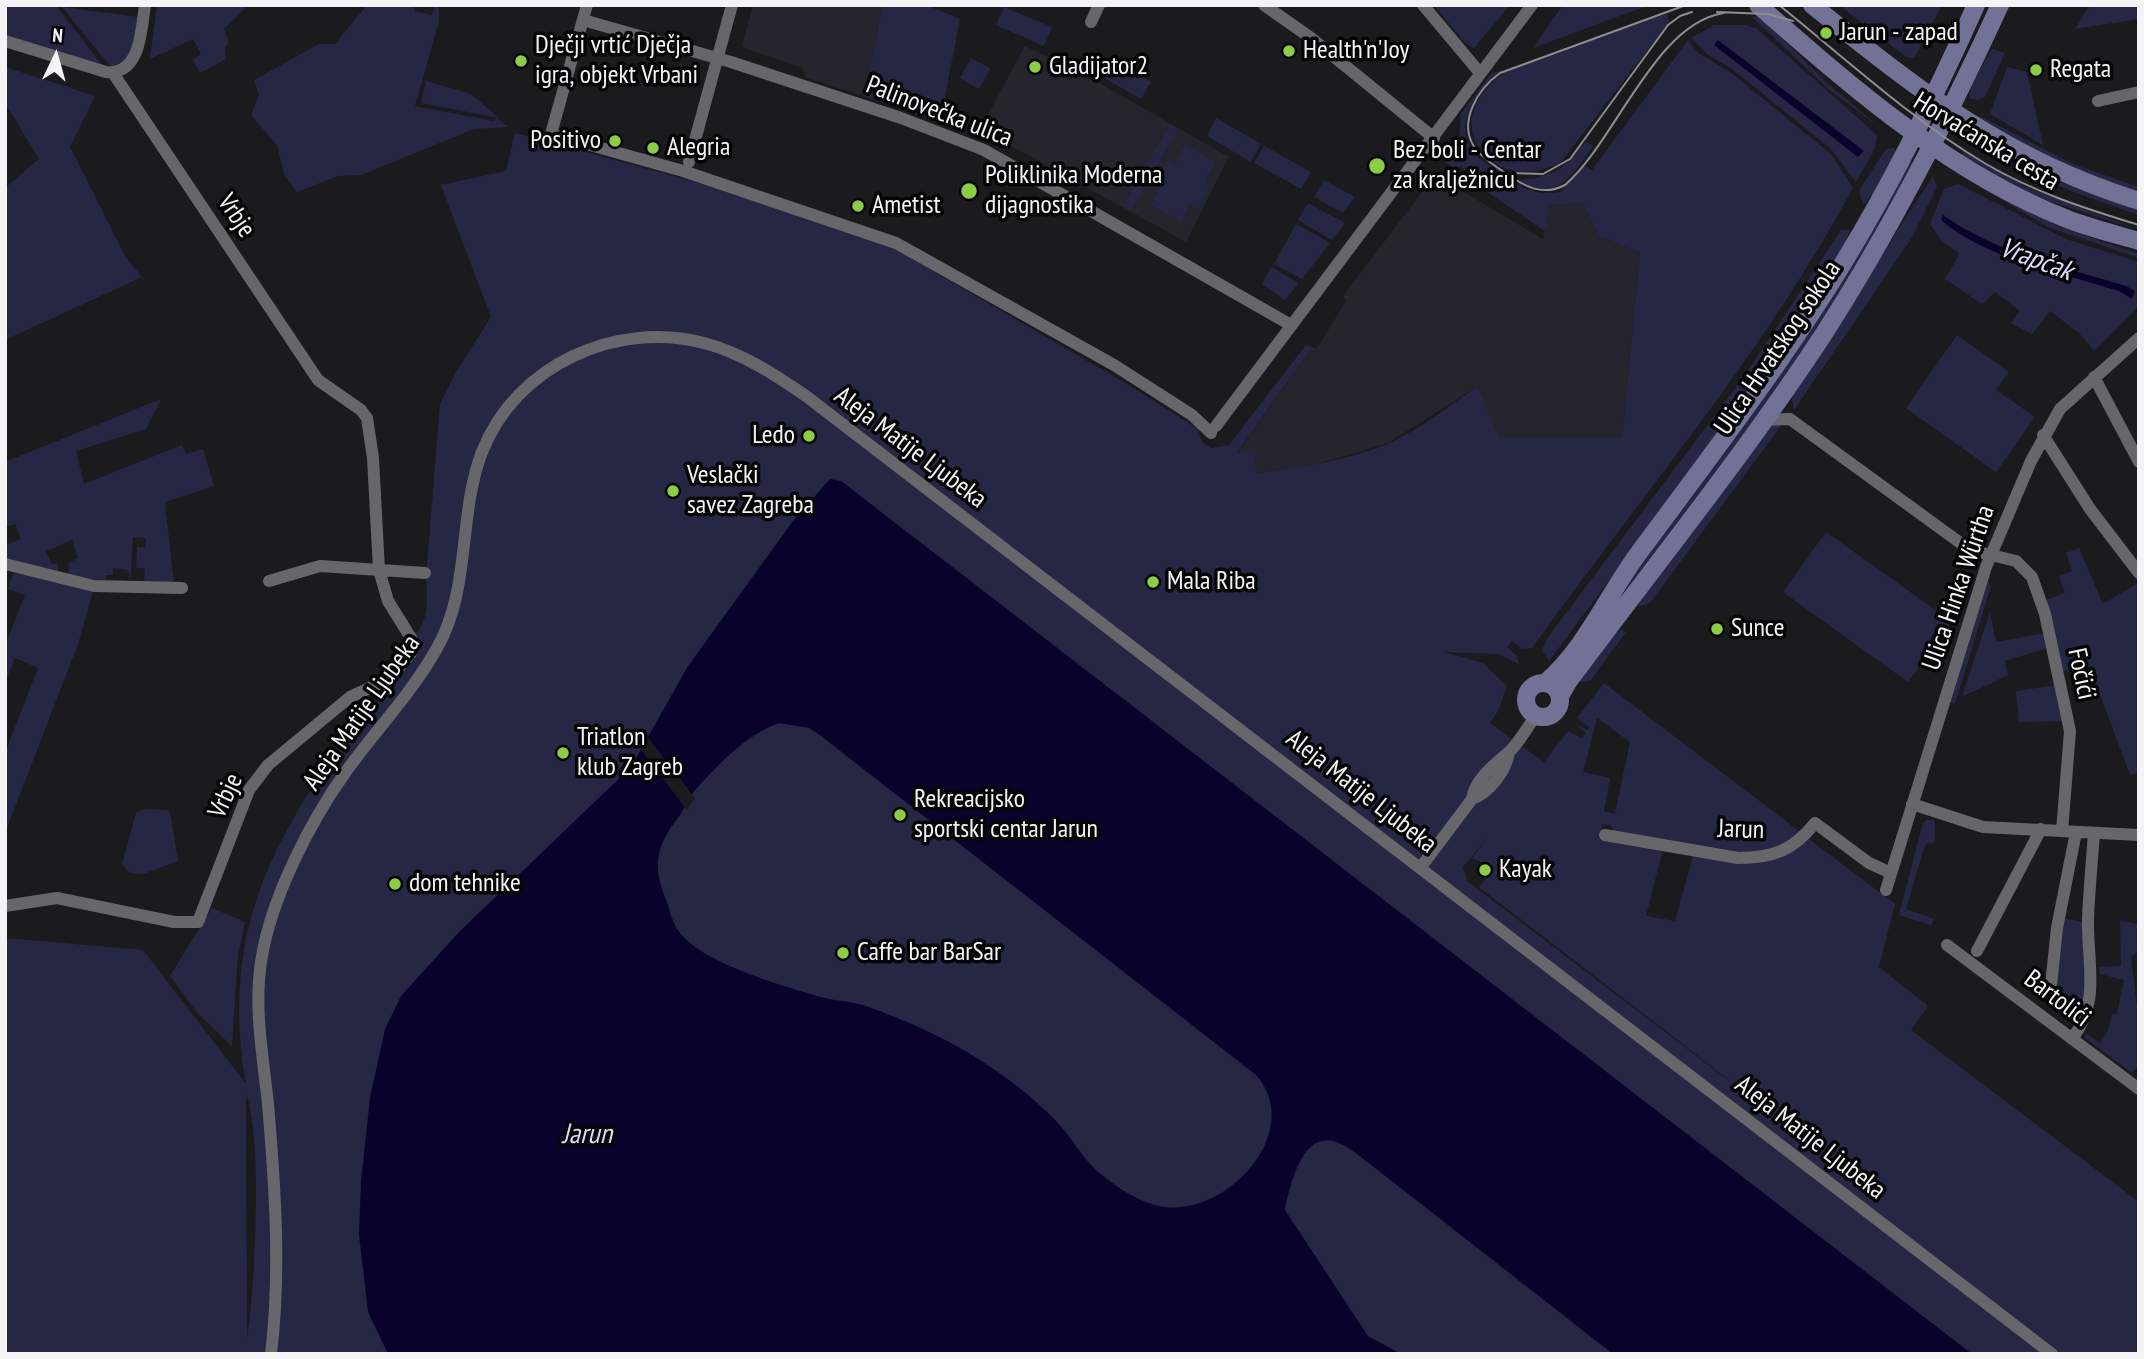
<!DOCTYPE html>
<meta charset="utf-8">
<style>
body{margin:0}
#map{position:relative;width:2144px;height:1359px;overflow:hidden;background:#1b1b1e;font-family:"PT Sans Narrow",sans-serif}
canvas{display:block}
.frame{position:absolute;inset:0;border:7px solid #f4f4f6;pointer-events:none}
.north{position:absolute;left:21px;top:21px;width:70px;height:70px;-webkit-text-stroke:5px #060607;paint-order:stroke;rotate:5deg;font-size:19px;font-weight:700;line-height:28px;text-align:center;color:#f4f4f6}
.north::after{content:'';display:block;margin:auto;width:24px;height:32px;background:#f4f4f6;clip-path:polygon(50% 0,100% 100%,50% 72%,0 100%)}
</style>
<div id="map">
<canvas width="2144" height="1359"></canvas>
<div class="frame"></div>
<div class="north">N</div>
</div>
<script>
const c = document.querySelector('canvas').getContext('2d');
c.lineJoin = 'round';
function paint(path, color) { c.fillStyle = color; c.fill(path, 'evenodd'); }
function strokePath(path, color, width, dash) { c.strokeStyle = color; c.lineWidth = width; c.lineCap = dash ? 'butt' : 'round'; c.setLineDash(dash || []); c.stroke(path); }
function drawText(font, color, halo, rows, align = 'center') {
  c.font = font + ' "PT Sans Narrow",sans-serif'; c.lineWidth = 7; c.setLineDash([]); c.textBaseline = 'middle'; c.strokeStyle = halo; c.fillStyle = color; for (const [text, x, y, turn = 0] of rows) {
    c.save(); c.translate(x, y); c.rotate((+turn || 0) * Math.PI / 180); c.textAlign = isNaN(turn) ? turn : align; if (halo) c.strokeText(text, 0, 0); c.fillText(text, 0, 0); c.restore();
  }
}
const built = new Path2D(`
 M753,5H883L864,96L806,78L803,68L744,48L742,46Z
 M1025,46L1089,77L1229,157L1186,242L980,129Z
 M1435,175L1543,239L1550,205L1582,203L1599,236L1640,253L1622,438H1498L1478,386L1388,443L1311,466L1256,473L1237,454L1309,351L1316,350L1346,301L1343,296Z`);
const green = new Path2D(`
 M5,5L57,7L103,66L5,36Z
 M157,5H248L224,29L229,43L225,47L226,59L200,73L193,60L201,54L193,39L150,59Z
 M367,5H415L414,11L432,15L435,5H439V21L415,106L494,121L496,118L509,127L474,129L361,175L338,176L297,192L284,174L277,145L251,115L259,95L254,80L319,44H335Z
 M883,5H926L960,19L940,122L864,96Z
 M1434,5H1510L1474,48L1465,43Z
 M1563,5H1649L1533,48Z
 M1839,5H1942L1914,58L1906,57Z
 M2090,5H2139V19L2075,29Z
 M62,7L139,17C135,37 134,63 110,66Z
 M1004,7L1052,27L1044,46L996,25Z
 M1667,14L1669,22L1561,162C1499,197 1436,131 1496,79C1513,65 1540,60 1561,52C1595,39 1631,23 1667,14Z
 M1760,16L1827,83L1883,130L1826,87L1752,17Z
 M1714,25H1745L1756,28L1877,135L1875,148L1856,182L1831,149L1731,68L1708,55L1691,38Z
 M1688,40L1698,53L1730,72L1831,154L1853,188C1764,353 1641,496 1532,648L1522,649L1512,641L1507,647L1517,656L1519,664L1498,654L1444,652L1483,663L1507,686L1498,711L1490,723L1544,762L1568,731L1582,738L1586,733L1574,723L1587,730L1589,727L1577,718L1604,683L1803,834C1754,872 1670,841 1614,831L1610,825L1602,824L1600,838L1663,849L1646,916L1675,921L1693,856L1788,854L1809,839L1895,904L1879,967L1928,1006L1911,1030L2139,1202V1354H5V938L143,950L246,1084C222,943 264,850 347,738C371,707 400,680 418,645L416,634C430,616 427,599 426,578L440,404L456,372L491,317L441,185L506,171L515,133L692,181L888,245L1127,384L1198,429L1202,442L1211,448L1229,445L1306,345L1317,349L1309,351L1237,453L1255,452L1256,473C1300,468 1346,461 1387,444C1420,430 1449,406 1478,386L1499,438H1622L1640,253L1599,236L1582,203L1550,205L1545,231L1487,192L1461,166L1455,168L1445,162L1459,142L1461,114L1490,75L1503,69C1479,87 1451,122 1474,153C1481,161 1492,167 1500,173C1521,188 1535,196 1560,192L1584,166L1592,170ZM1597,718L1630,742L1615,814L1604,811L1610,778L1583,772ZM1488,837L1472,858L1494,868L1479,887L1820,1150L1467,881L1463,867ZM246,1094C263,1137 255,1291 247,1341Z
 M1992,49L2005,53L1985,97L1978,100L1969,98L1970,87Z
 M971,58L990,68L979,89L960,78Z
 M1111,58L1151,82L1141,99L1101,76Z
 M5,67L95,96L70,147L126,258L142,277L5,340V188L39,159L5,103Z
 M2007,67L2027,72L2043,145L1990,114Z
 M426,81L471,94L499,118L421,103Z
 M1982,117L2075,165L2139,187V194C2083,174 2031,150 1980,119Z
 M1216,118L1261,144L1251,162L1207,136Z
 M1170,124L1178,129L1131,210L1123,206Z
 M1970,139L2041,176L2139,207V215C2080,195 2024,175 1971,143Z
 M1586,142L1593,146C1572,176 1557,203 1518,180L1536,178L1559,170Z
 M1185,145L1215,162L1205,180L1211,184L1199,207L1191,203L1181,221L1151,205L1161,186L1155,182L1168,160L1175,164Z
 M1264,146L1311,172L1301,189L1254,163Z
 M1895,148L1894,164L1864,205L1859,193L1861,187L1886,149Z
 M1964,152L2026,187L2139,230L2036,197L1960,158Z
 M1910,159L1912,164L1866,254L1770,402L1588,639Z
 M1953,171L2060,227L2139,254V258L2048,227Z
 M1933,176L1937,187L1911,239L1794,410L1791,395Z
 M1324,180L1355,197L1343,213L1314,197Z
 M1958,184L2066,239L2139,262V303L2135,310L2094,351L2079,333L2050,311L2032,334L2011,323L2020,311L1995,292L1982,304L1945,279L1959,254L1940,239L1930,224L1944,189Z
 M1308,203L1345,223L1332,240L1298,220Z
 M1296,224L1330,243L1302,279L1274,264Z
 M1841,230H1850L1842,252L1783,347L1549,661L1542,651L1548,637L1743,378Z
 M1271,267L1299,283L1285,300L1262,284Z
 M1957,335L2009,372L1996,390L2035,417L1996,472L1906,408Z
 M161,399L146,429L76,451L84,484L182,445L186,454L203,449L214,486L165,502L174,584L144,582L145,568H136L137,547H145L146,538L133,537L130,581L128,570L113,568V575H106V580L68,577L69,563L78,558L72,540L46,551L52,565L58,563V575L5,563V545L21,539L15,524L5,527V462Z
 M1783,423L1650,603L1638,607L1643,596L1768,424Z
 M1826,532L1952,622L1908,682L1783,592Z
 M2079,548L2103,604L2136,584L2139,588V772L2130,775L2089,665L2063,672L2046,600L2065,593L2059,576L2072,571L2066,553Z
 M13,573L94,588L78,644L5,833V753L38,668L15,658L5,683V646L25,595L8,589Z
 M1987,580L1991,586L1955,704L1949,702Z
 M1990,612L1996,642L2045,633L2048,648L2005,661L2008,675L1962,697Z
 M1621,629L1626,632L1590,681L1579,682L1596,654Z
 M2057,685L2064,721L2019,722L2016,691Z
 M145,809L168,810L170,813L178,861L143,874L130,873L122,864L136,813Z
 M1926,820H1935V842L1927,843L1924,848L1906,909L1934,919L1931,925L1899,915L1922,826Z
 M212,908L245,922L238,955L232,1046L199,1015L170,976Z
 M2062,918L2084,922L2087,985L2078,1022L2045,996Z
 M2120,921L2139,924V949L2131,957L2139,1023V1064L2132,1073L2085,1038V1033L2100,1043L2108,1031L2112,1014H2117L2124,980L2100,974L2099,967L2121,966Z`);
const water = new Path2D(`
 M1718,40L1864,151L1858,157L1714,45Z
 M1943,215C1996,253 2064,267 2126,286L2135,291L2132,299L2119,291C2062,273 1986,259 1941,220Z
 M830,479L841,481L1972,1354H1613L1366,1161C1356,1153 1345,1144 1333,1141C1301,1133 1289,1189 1285,1210L1368,1336L1401,1354H388L368,1312L359,1235L361,1181L370,1098L385,1029L401,996L459,932L631,767L688,666L793,521ZM779,723L809,728L821,736L1256,1075C1305,1130 1229,1215 1165,1207C1141,1204 1114,1186 1096,1170C1081,1156 1071,1136 1056,1121C1038,1102 1017,1085 995,1070C955,1042 909,1021 863,1005C849,1001 835,1001 821,997C784,986 695,962 676,927C671,918 669,906 665,897C652,866 657,845 677,819C684,810 689,797 697,788C720,763 746,735 779,723Z`);
const pier = new Path2D(`
 M646,735L695,798L687,810L639,747Z`);
const street = new Path2D(`
 M587,5L551,134L683,171L896,243L1114,365L1192,415L1211,433
 M1264,5L1311,38L1434,138
 M1423,5L1480,73
 M583,20L731,62L901,118L984,150L1291,325
 M1091,22L1099,5
 M5,41L106,72C141,75 141,30 145,5
 M2098,101L2139,92
 M689,162L732,5
 M2094,377L2139,462
 M1763,420L1790,419L1970,550L2016,561L2032,577L2045,614L2070,731L2062,831
 M1216,426L1532,5
 M2043,435L2090,509L2139,573
 M5,564L94,586L182,588
 M269,581L320,566L425,573
 M1472,799C1490,792 1506,771 1509,752
 M1912,804L1983,827L2139,835
 M1605,835L1738,858C1772,858 1793,851 1815,823L1869,863L1891,873
 M1421,867L1472,799C1475,779 1495,764 1509,752C1519,743 1527,727 1536,716
 M1886,890L1986,567L2031,461L2060,409L2139,338
 M5,906L57,898L174,922H198L249,790L268,765L350,697L389,679L411,653V638L388,601L379,570L373,458L367,418L361,410L318,380L113,73
 M1947,945L2139,1089
 M1977,951L2041,829
 M2050,995L2057,928L2076,832
 M2072,1039C2101,1002 2087,962 2088,919C2089,891 2092,862 2094,833
 M271,1354C281,1272 275,1186 268,1104C263,1056 253,1005 262,956C272,897 310,822 345,773C375,731 412,693 437,648C471,589 458,514 482,452C516,365 616,320 704,343C742,353 774,374 806,396L2052,1354`);
const secondary = new Path2D(`
 M1758,5C1852,87 1949,173 2067,219C2090,228 2115,234 2139,241
 M1812,5C1920,91 2004,159 2139,201
 M1526 700a17 17 0 1 1 34 0a17 17 0 1 1-34 0Z
 M1545,683C1585,649 1607,596 1638,554C1709,458 1783,362 1845,260C1895,178 1937,92 1976,5
 M1560,696L1568,682C1654,566 1746,453 1825,332C1892,228 1948,118 2000,5`);
const tram = new Path2D(`
 M1686,5L1500,73C1478,89 1457,122 1475,148C1483,159 1494,165 1505,173C1524,186 1542,197 1565,185C1616,141 1655,23 1724,13
 M1779,5C1846,59 1912,120 1986,164C2034,192 2086,209 2139,225
 M1717,12L1768,14L1793,21
 M1510,173L1543,174L1570,159L1668,25L1680,16L1692,12`);
const markers = [
 [1826,33,7,"#8bce46"],
 [1289,51,7,"#8bce46"],
 [521,61,7,"#8bce46"],
 [1035,67,7,"#8bce46"],
 [2036,70,7,"#8bce46"],
 [615,141,7,"#8bce46"],
 [653,148,7,"#8bce46"],
 [1377,166,9,"#8bce46"],
 [969,191,9,"#8bce46"],
 [858,206,7,"#8bce46"],
 [809,436,7,"#8bce46"],
 [673,491,7,"#8bce46"],
 [1153,582,7,"#8bce46"],
 [1717,629,7,"#8bce46"],
 [563,753,7,"#8bce46"],
 [900,815,7,"#8bce46"],
 [1485,870,7,"#8bce46"],
 [395,884,7,"#8bce46"],
 [843,953,7,"#8bce46"]
];
const poiNames = [
 ["Jarun - zapad",1840,33],
 ["Dječji vrtić Dječja",535,46],
 ["igra, objekt Vrbani",535,76],
 ["Health'n'Joy",1303,51],
 ["Gladijator2",1049,67],
 ["Regata",2050,70],
 ["Positivo",601,141,"right"],
 ["Alegria",667,148],
 ["Bez boli - Centar",1393,151],
 ["za kralježnicu",1393,181],
 ["Poliklinika Moderna",985,176],
 ["dijagnostika",985,206],
 ["Ametist",872,206],
 ["Ledo",795,436,"right"],
 ["Veslački",687,476],
 ["savez Zagreba",687,506],
 ["Mala Riba",1167,582],
 ["Sunce",1731,629],
 ["Triatlon",577,738],
 ["klub Zagreb",577,768],
 ["Rekreacijsko",914,800],
 ["sportski centar Jarun",914,830],
 ["Kayak",1499,870],
 ["dom tehnike",409,884],
 ["Caffe bar BarSar",857,953]
];
const streetNames = [
 ["Palinovečka ulica",939,112,21],
 ["Horvaćanska cesta",1986,142,31],
 ["Vrbje",236,216,56],
 ["Ulica Hrvatskog sokola",1778,348,-56],
 ["Aleja Matije Ljubeka",910,448,37],
 ["Ulica Hinka Würtha",1959,588,-71],
 ["Fočići",2081,674,78],
 ["Aleja Matije Ljubeka",362,713,-55],
 ["Aleja Matije Ljubeka",1361,792,38],
 ["Vrbje",226,796,-65],
 ["Jarun",1741,830,2],
 ["Bartolići",2057,999,37],
 ["Aleja Matije Ljubeka",1810,1138,38]
];
const waterNames = [
 ["Vrapčak",2036,260,20],
 ["Jarun",587,1135]
];
paint(built, '#24252d');
paint(green, '#262745');
paint(water, '#09022a');
paint(pier, '#1b1b1e');
strokePath(street, '#67676b', 12);
strokePath(secondary, '#727196', 18);
strokePath(tram, '#8d8d8f', 2);
for (const [x, y, r, color] of markers) { const dot = new Path2D(); dot.arc(x, y, r, 0, 2 * Math.PI); c.fillStyle = color; c.fill(dot); strokePath(dot, '#060607', 2.5); }
drawText('26px', '#f4f4f6', '#060607', poiNames, 'left');
drawText('26px', '#f4f4f6', '#060607', streetNames);
drawText('italic 28px', '#dadcfc', '#060607', waterNames);
</script>
